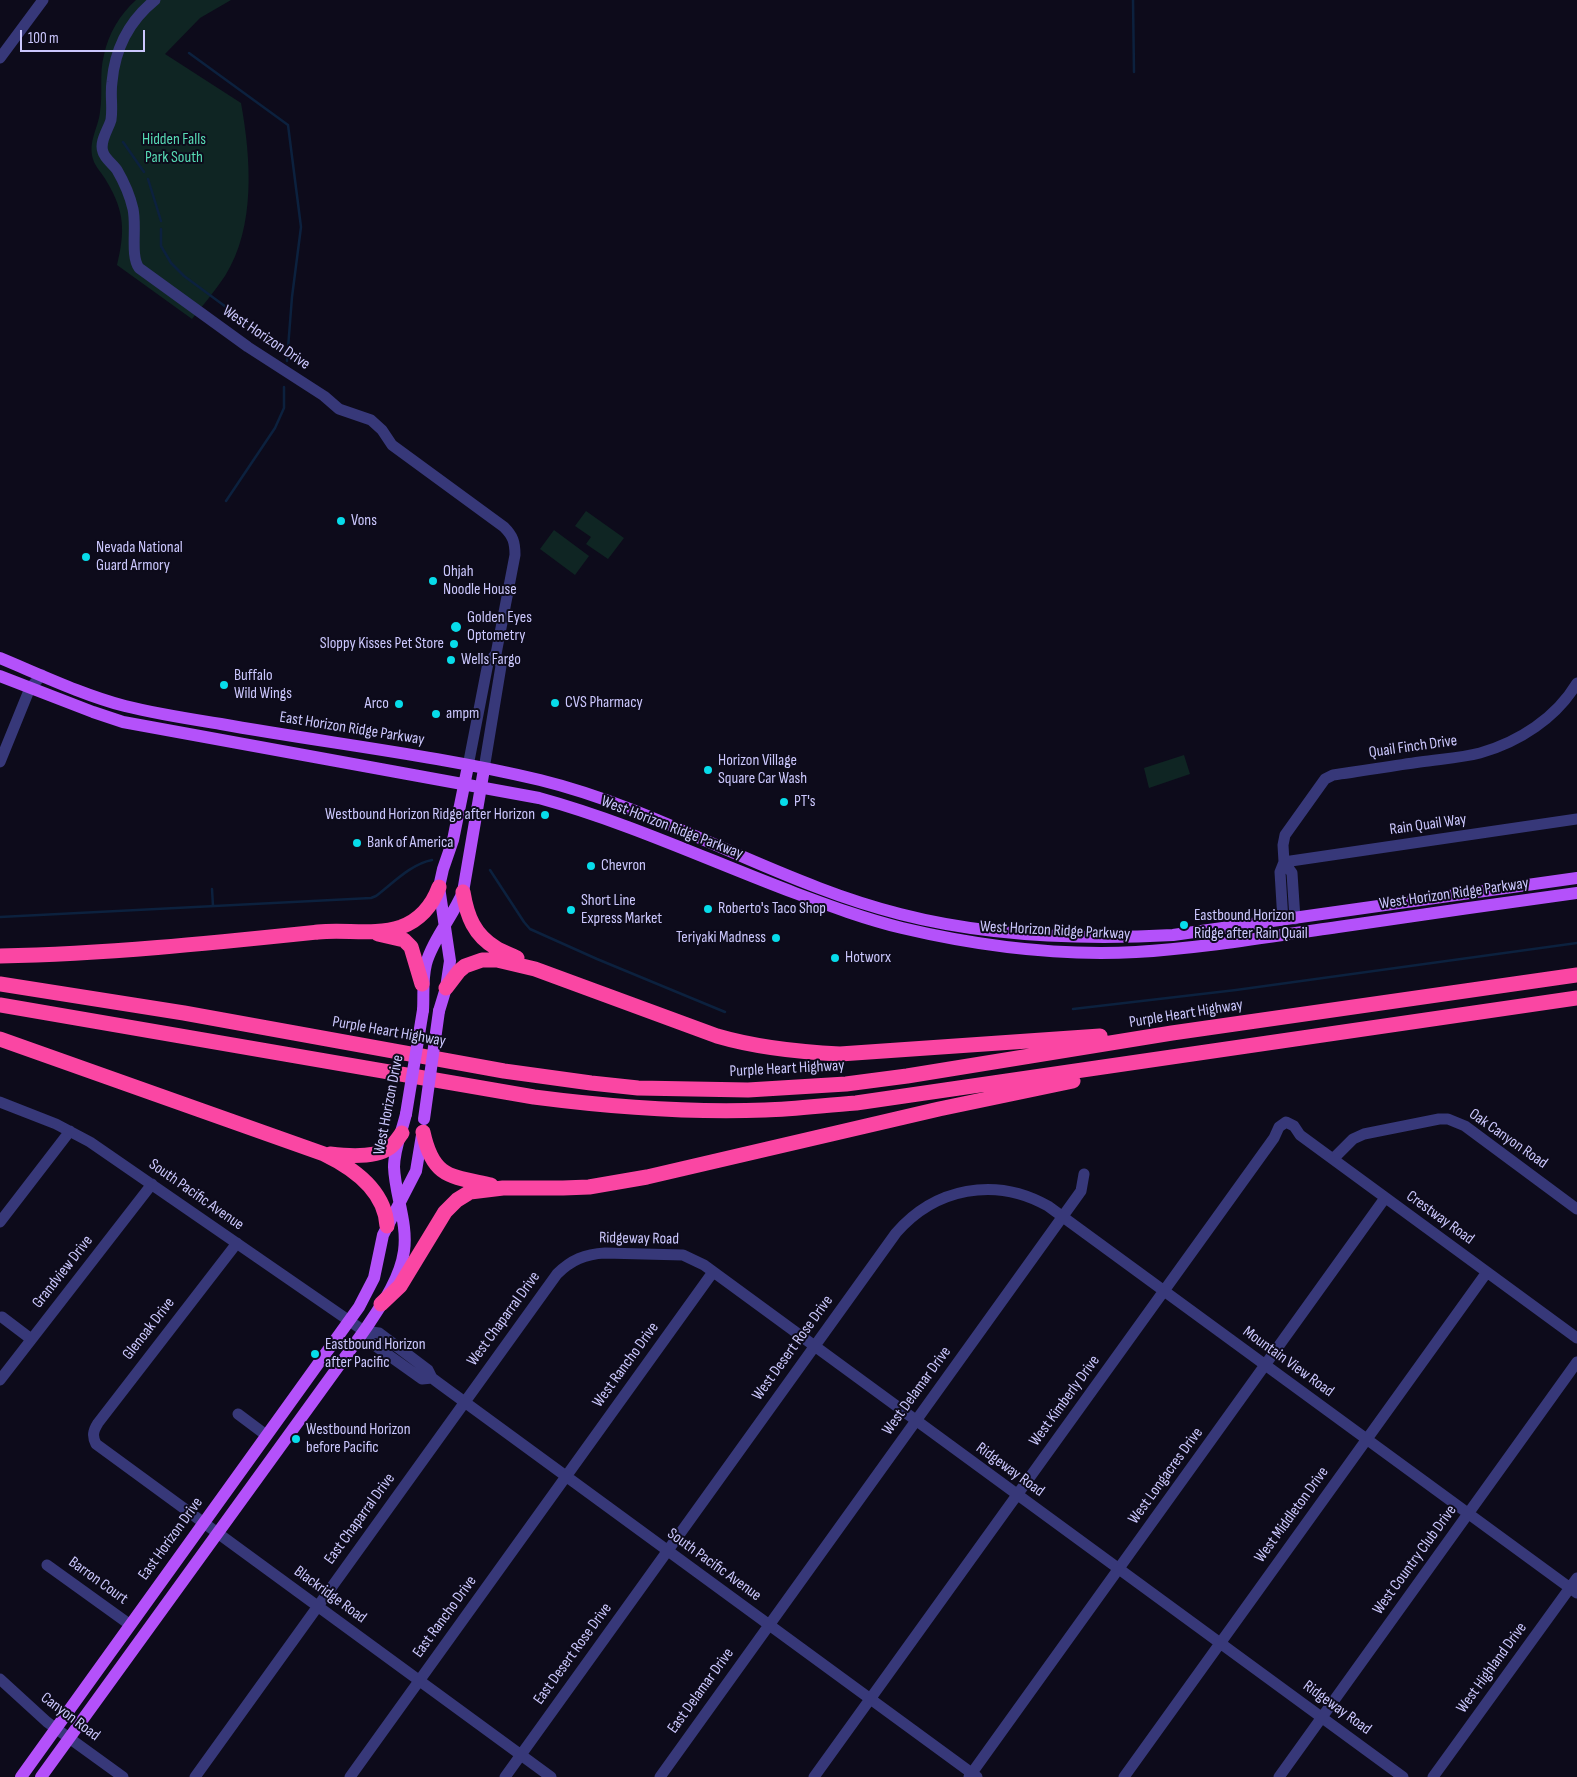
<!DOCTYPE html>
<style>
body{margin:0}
#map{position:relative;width:1577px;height:1777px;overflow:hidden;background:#0d0b1b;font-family:"Sofia Sans Condensed",sans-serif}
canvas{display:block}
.scale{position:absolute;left:20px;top:30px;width:125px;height:22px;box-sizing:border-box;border:2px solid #cbc7fd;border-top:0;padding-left:6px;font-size:15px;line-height:18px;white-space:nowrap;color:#cbc7fd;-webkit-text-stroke:4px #0d0b1b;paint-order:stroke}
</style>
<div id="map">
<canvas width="1577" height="1777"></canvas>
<div class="scale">100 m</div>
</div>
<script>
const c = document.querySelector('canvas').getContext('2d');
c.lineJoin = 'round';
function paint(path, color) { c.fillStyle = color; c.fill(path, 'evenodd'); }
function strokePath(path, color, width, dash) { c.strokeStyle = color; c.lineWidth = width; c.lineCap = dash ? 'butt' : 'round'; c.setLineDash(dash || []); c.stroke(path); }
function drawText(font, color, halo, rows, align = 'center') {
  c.font = font + ' "Sofia Sans Condensed",sans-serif'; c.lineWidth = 4; c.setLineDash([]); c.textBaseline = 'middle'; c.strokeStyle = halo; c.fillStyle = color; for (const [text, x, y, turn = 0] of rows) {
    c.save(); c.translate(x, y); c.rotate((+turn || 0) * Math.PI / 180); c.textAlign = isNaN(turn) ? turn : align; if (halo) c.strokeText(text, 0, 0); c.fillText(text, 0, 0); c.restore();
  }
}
const green = new Path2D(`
 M136,0H231L200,18L165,54L241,103C251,158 256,227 225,276C215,291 203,305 192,319L117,265C125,232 125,212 107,182C103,174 95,167 93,159C88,141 98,129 100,112C103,93 99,73 104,55C108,34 121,13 136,0Z
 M586,511L624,538L608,559L586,544L591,537L575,526Z
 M554,530L589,556L575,575L540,549Z
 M1184,755L1190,774L1149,788L1144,768Z`);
const stream = new Path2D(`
 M1133,0L1134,72
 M189,53L288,125L301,227L292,297L287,361
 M123,142L144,172
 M148,179L161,221
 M161,229V246L171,263L184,276L287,352
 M226,501L275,428L284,408V387
 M490,870L524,922L530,929L597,959L725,1012
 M212,889L213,906
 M0,917L371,898L376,896C393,883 411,864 432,860
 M1073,1009L1236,990L1577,943`);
const minor = new Path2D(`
 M155,0C129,21 115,48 112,82C110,94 113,107 111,120C108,130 99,142 103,152C105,159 113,164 117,170C124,182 130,196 133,209C137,227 130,256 139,268L248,347L324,396L339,409L371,420L382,430L392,445L504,527C513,536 515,542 515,555L496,654L501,666L484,769
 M0,58L43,0
 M0,762L30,688L42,675
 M468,766L488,663L496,654
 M1284,862L1577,819
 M1284,862L1292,873L1295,919
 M1283,921L1280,872L1284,862L1283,845L1285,835L1325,779L1333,775C1362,771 1391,766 1420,762C1440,759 1461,758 1480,753C1519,742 1556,718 1577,683
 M0,1102L56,1124L90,1142L364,1331L379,1333L428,1370L432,1378L440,1384L977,1777
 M1333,1159L1353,1139L1364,1134L1439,1119H1448L1465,1126L1577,1209
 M0,1222L70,1131
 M237,1243L98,1423C93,1431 92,1436 96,1444L551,1777
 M2,1317L31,1339
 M364,1331L370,1342L422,1379L432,1378
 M0,1380L152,1184
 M238,1414L266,1435
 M47,1565L129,1624
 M0,1679L47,1722L123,1777
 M195,1777L557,1274C571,1260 585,1254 605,1253L683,1255L704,1265L1403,1777
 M350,1777L713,1272
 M505,1777L896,1233C935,1188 995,1176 1048,1206L1577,1593
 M660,1777L1081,1191L1084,1174
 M814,1777L1274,1138L1279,1127L1286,1122L1294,1126L1300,1135L1577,1338
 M969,1777L1385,1198
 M1124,1777L1487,1272
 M1279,1777L1577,1362
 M1433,1777L1577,1578`);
const major = new Path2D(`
 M0,658C41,675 83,695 125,706C157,714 190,719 221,724C327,743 435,755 540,780C638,804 725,853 819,888C845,898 873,907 900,914C989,937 1082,940 1173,935L1577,878
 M0,676L93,712L123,722L539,798C627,822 710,861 795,893C830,906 865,919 902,928C978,946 1058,956 1136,952C1204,948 1271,936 1338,927C1418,915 1497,904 1577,893
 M423,1010C424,995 422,980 426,964C432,941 453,916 463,892L484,769
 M439,1011L446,988L450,961L439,887L443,869L453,840L468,766
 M21,1777L359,1307L374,1278L383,1235L416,1171L422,1135
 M41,1777L364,1331C380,1307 400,1280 404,1251C408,1223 395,1195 394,1167C394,1149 402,1131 406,1114`);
const highway = new Path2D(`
 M463,892C467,916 474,935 496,948C502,952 510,954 517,958
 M378,934L404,940L411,947L422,984
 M0,956C107,954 212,943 318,932C346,929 374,936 401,927C420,920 432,906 439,887
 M0,984L184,1013L504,1071L591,1083L638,1088L748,1090L846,1084L907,1076L1172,1033L1577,975
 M446,988L459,971L465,966L482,960H497L535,969L717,1036C758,1048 798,1052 840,1054L1100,1036
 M0,1005L534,1097C611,1107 688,1113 765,1110C796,1109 826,1105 856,1103L1577,998
 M0,1039L324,1154C353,1168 385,1191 387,1226
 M423,1132C433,1178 450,1176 491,1185
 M330,1154C347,1156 375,1158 389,1148C395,1144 398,1138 402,1133
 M381,1304L400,1286L445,1212L457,1200L470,1192L503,1188H563L589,1187L647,1177L939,1109L1073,1081`);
const majorBridge = new Path2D(`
 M406,1114L423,1010
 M424,1119L439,1011`);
const markers = [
 [341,521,5,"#07dcea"],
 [86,557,5,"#07dcea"],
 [433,581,5,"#07dcea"],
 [456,627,6,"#07dcea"],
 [454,644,5,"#07dcea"],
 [451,660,5,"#07dcea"],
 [224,685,5,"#07dcea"],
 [555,703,5,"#07dcea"],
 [399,704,5,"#07dcea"],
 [436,714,5,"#07dcea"],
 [708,770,5,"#07dcea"],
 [784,802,5,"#07dcea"],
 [545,815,5,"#07dcea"],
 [357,843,5,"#07dcea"],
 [591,866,5,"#07dcea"],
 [708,909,5,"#07dcea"],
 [571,910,5,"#07dcea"],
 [1184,925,5,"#07dcea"],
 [776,938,5,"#07dcea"],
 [835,958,5,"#07dcea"],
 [315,1354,5,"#07dcea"],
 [296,1439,5,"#07dcea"]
];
const parkNames = [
 ["Hidden Falls",174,140],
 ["Park South",174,158]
];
const streetNames = [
 ["West Horizon Drive",266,338,34],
 ["East Horizon Ridge Parkway",352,729,9],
 ["Quail Finch Drive",1413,747,-8],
 ["Rain Quail Way",1428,825,-8],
 ["West Horizon Ridge Parkway",672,828,21],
 ["West Horizon Ridge Parkway",1454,894,-8],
 ["West Horizon Ridge Parkway",1055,931,3],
 ["Purple Heart Highway",1186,1014,-9],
 ["Purple Heart Highway",389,1032,10],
 ["Purple Heart Highway",787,1069,-3],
 ["West Horizon Drive",389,1105,-79],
 ["Oak Canyon Road",1508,1139,35],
 ["South Pacific Avenue",196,1195,35],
 ["Crestway Road",1440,1218,36],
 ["Ridgeway Road",639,1239,1],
 ["Grandview Drive",63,1272,-52],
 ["West Chaparral Drive",504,1319,-54],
 ["Glenoak Drive",149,1329,-52],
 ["West Desert Rose Drive",793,1348,-54],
 ["Mountain View Road",1288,1362,36],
 ["West Rancho Drive",626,1365,-54],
 ["West Delamar Drive",917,1391,-54],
 ["West Kimberly Drive",1065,1401,-54],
 ["Ridgeway Road",1010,1470,36],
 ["West Longacres Drive",1166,1476,-54],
 ["West Middleton Drive",1292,1515,-54],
 ["East Chaparral Drive",360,1519,-54],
 ["East Horizon Drive",171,1539,-54],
 ["West Country Club Drive",1415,1560,-54],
 ["South Pacific Avenue",714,1565,36],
 ["Barron Court",98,1581,36],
 ["Blackridge Road",330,1595,36],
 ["East Rancho Drive",445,1617,-54],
 ["East Desert Rose Drive",573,1654,-54],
 ["West Highland Drive",1492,1668,-54],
 ["East Delamar Drive",701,1691,-54],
 ["Ridgeway Road",1337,1708,36],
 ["Canyon Road",70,1717,37]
];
const poiNames = [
 ["Vons",351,521],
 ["Nevada National",96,548],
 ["Guard Armory",96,566],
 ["Ohjah",443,572],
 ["Noodle House",443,590],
 ["Golden Eyes",467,618],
 ["Optometry",467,636],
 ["Sloppy Kisses Pet Store",444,644,"right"],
 ["Wells Fargo",461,660],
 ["Buffalo",234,676],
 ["Wild Wings",234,694],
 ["CVS Pharmacy",565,703],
 ["Arco",389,704,"right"],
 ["ampm",446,714],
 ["Horizon Village",718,761],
 ["Square Car Wash",718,779],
 ["PT's",794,802],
 ["Westbound Horizon Ridge after Horizon",535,815,"right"],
 ["Bank of America",367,843],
 ["Chevron",601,866],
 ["Short Line",581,901],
 ["Express Market",581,919],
 ["Roberto's Taco Shop",718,909],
 ["Eastbound Horizon",1194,916],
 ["Ridge after Rain Quail",1194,934],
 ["Teriyaki Madness",766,938,"right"],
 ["Hotworx",845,958],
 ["Eastbound Horizon",325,1345],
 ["after Pacific",325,1363],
 ["Westbound Horizon",306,1430],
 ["before Pacific",306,1448]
];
paint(green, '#0f2523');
strokePath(stream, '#0c213e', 2.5);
strokePath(minor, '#373879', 11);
strokePath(major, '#b451fa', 12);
strokePath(highway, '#fa46a3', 15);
strokePath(majorBridge, '#b451fa', 12);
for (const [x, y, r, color] of markers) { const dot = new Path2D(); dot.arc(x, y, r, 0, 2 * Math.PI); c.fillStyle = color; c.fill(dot); strokePath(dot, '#0d0b1b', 2); }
drawText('16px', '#57dab4', '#0d0b1b', parkNames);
drawText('16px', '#cbc7fd', '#0d0b1b', streetNames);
drawText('16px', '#cbc7fd', '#0d0b1b', poiNames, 'left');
</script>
